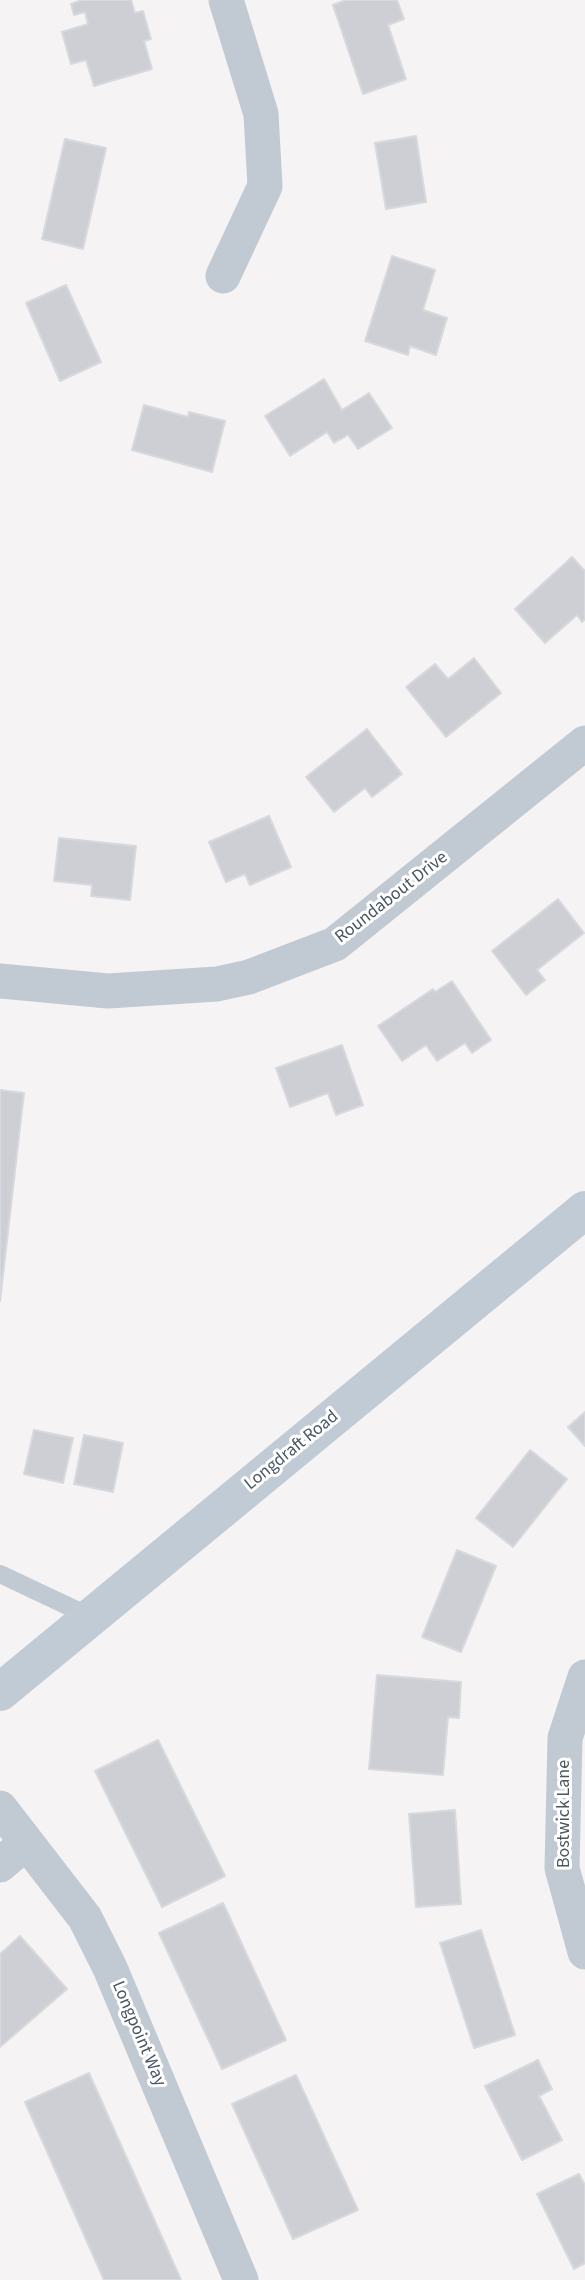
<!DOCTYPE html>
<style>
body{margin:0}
canvas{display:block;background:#f5f3f3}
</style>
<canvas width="585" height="2280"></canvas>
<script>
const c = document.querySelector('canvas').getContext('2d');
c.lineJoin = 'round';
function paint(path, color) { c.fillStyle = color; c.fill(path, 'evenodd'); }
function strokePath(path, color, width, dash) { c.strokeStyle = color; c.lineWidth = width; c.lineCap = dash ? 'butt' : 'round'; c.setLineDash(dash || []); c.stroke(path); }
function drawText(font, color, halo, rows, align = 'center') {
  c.font = font + ' "Source Sans 3",sans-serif'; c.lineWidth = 6; c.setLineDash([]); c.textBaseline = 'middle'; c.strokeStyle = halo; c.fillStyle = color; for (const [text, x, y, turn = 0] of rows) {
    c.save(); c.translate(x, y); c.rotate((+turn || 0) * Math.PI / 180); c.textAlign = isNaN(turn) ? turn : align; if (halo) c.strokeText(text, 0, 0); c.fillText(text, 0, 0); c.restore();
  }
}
const building = new Path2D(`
 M82,0H131L135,13L143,11L151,39L144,41L152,69L94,86L86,60L71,64L62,32L88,24L85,12L74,15L71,4Z
 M346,0H397L404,19L388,25L406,79L363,94L333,5Z
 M416,136L426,202L386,209L375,143Z
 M65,139L106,148L83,249L42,239Z
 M392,256L435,270L423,310L447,318L436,355L410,346L408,355L365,341Z
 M66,285L101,362L60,381L26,303Z
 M324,379L342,410L369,393L392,428L358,449L348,435L334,443L327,432L290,456L265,416Z
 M144,405L188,417L189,412L225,421L212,472L132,450Z
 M572,557L585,571V619L582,622L577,615L545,643L515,609Z
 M474,658L501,693L446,737L406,687L435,664L448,679Z
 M367,729L402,774L372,797L365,788L334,812L306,777Z
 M269,816L291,867L250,885L245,874L226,882L209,842Z
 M59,838L136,846L130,900L91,896L92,885L54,881Z
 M558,899L584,933L537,970L545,980L526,995L492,951Z
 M452,981L491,1040L472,1053L465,1043L437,1061L426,1045L402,1061L378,1026L433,989L435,992Z
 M342,1045L363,1105L336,1115L328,1093L290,1107L276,1068Z
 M0,1090L24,1093L0,1301Z
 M585,1412V1446L568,1427Z
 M34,1430L73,1438L63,1483L24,1474Z
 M84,1435L123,1443L113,1492L74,1484Z
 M530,1450L567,1479L513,1547L476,1518Z
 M457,1550L496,1566L461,1652L422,1637Z
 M377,1675L461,1682L459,1718L448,1717L443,1775L369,1769Z
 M158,1740L225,1876L162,1907L95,1771Z
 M455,1810L461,1904L416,1907L409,1814Z
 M223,1903L286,2040L222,2069L159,1933Z
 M481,1930L515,2035L474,2048L440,1943Z
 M20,1936L67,1989L0,2047V1954Z
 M538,2060L552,2089L539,2096L562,2140L522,2160L485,2086Z
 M89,2073L181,2280H104L25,2102Z
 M296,2075L358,2210L293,2239L232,2104Z
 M579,2174L585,2185V2263L574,2269L537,2194Z`);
const lane = new Path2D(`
 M0,1574L91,1617`);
const street = new Path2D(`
 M223,276L265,186L261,114L226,0
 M0,981L108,991L217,984L249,977L335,944L585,743
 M585,1677L565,1738L562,1868L585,1952
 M0,1808L85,1918L110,1968L241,2280
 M0,1865L26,1843`);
const secondary = new Path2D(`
 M0,1692L585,1210`);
const streetNames = [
 ["Roundabout Drive",392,898,-38],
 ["Longdraft Road",292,1451,-39],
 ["Bostwick Lane",565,1814,-90],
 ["Longpoint Way",138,2034,67]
];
paint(building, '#cdcfd5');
strokePath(building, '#d7d9de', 2);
strokePath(lane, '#c1cad2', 18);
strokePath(street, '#c1cad2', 35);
strokePath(secondary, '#c1cbd6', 38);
drawText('18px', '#4a5661', '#fff', streetNames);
</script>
